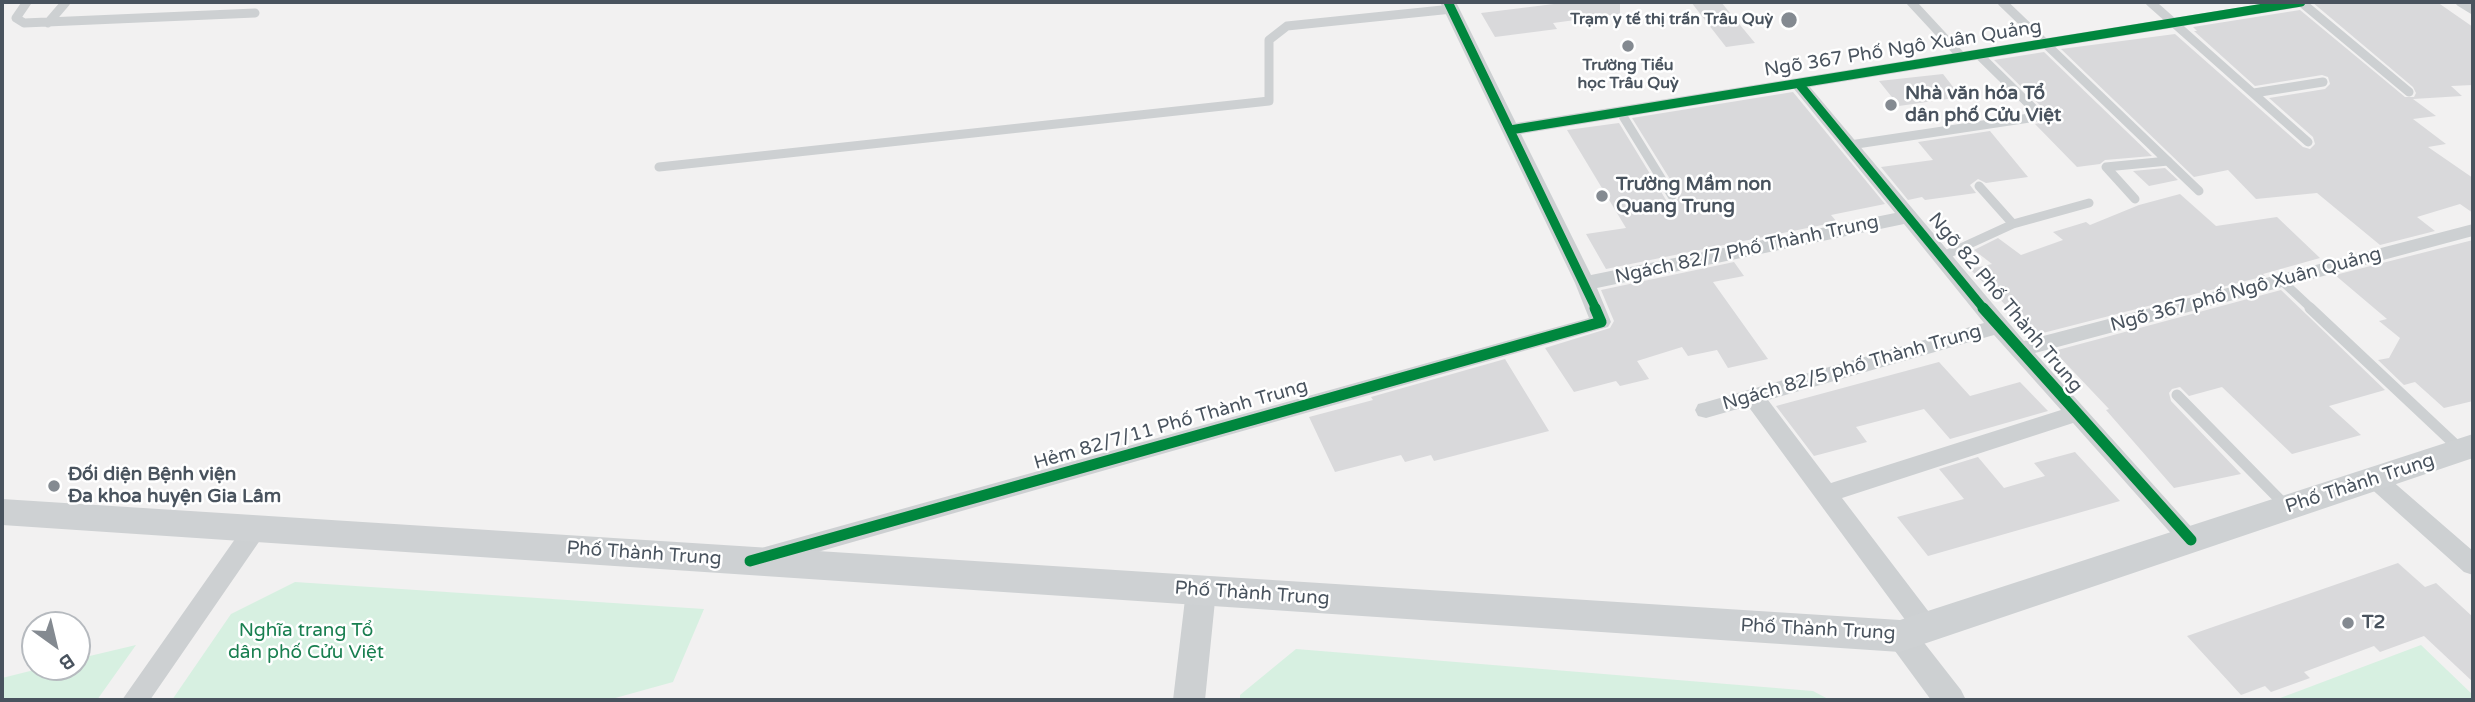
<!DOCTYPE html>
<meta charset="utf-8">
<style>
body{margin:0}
#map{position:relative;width:2475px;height:702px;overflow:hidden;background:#f2f1f1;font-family:"Varela Round",sans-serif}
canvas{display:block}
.frame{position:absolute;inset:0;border:4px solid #49535e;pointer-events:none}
.north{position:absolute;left:21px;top:611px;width:70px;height:70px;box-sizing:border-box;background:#fff;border:2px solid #b6babf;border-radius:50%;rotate:146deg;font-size:19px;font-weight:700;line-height:28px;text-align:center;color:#49535e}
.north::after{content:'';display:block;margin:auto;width:24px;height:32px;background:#848a91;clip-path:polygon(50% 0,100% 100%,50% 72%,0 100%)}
</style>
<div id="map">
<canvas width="2475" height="702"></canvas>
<div class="frame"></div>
<div class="north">B</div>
</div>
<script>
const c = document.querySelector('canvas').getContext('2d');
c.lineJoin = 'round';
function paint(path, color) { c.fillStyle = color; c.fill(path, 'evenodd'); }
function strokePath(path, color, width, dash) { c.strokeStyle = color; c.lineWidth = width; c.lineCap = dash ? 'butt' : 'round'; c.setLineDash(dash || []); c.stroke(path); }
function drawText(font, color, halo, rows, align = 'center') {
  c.font = font + ' "Varela Round",sans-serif'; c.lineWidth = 5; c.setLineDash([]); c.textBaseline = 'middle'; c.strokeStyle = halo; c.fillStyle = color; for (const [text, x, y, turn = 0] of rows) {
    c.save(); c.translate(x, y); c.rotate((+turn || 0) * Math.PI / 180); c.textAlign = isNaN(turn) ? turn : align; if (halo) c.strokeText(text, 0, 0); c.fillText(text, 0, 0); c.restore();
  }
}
const green = new Path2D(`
 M295,582L704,609L673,682L608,700H172L231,614Z
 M136,645L97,700H2V678L46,667H77V659Z
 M2421,645L2473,695V700H2275Z
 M1296,649L1813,691L1830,700H1240V695Z`);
const building = new Path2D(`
 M1570,2H1620V14L1553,23L1557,29L1495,37L1481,13Z
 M1691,2H1721L1755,43L1726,47Z
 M2312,2H2437L2473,27V85L2451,86L2462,96L2413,99L2436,116L2413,119L2446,144L2428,147L2473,178V213L2460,204L2417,217L2435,231L2380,245L2317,193L2256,199L2228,170L2194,177L2061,49L2175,34L2303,147L2310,149L2315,144L2313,137L2269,98L2325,89L2330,84L2328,77L2322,75L2255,86L2194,31H2197L2193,27L2300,10L2405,97H2414L2416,93L2413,87Z
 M2044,52L2152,156L2105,160L2100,164L2077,167L2035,124L2055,120L1994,60Z
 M1943,74L1961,97L1899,106L1879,81Z
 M1793,92L1885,204L1831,215L1837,222L1606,269L1586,234L1626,228L1567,130L1619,123L1666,200L1673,203L1678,199V192L1632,118Z
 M1990,131L2028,177L1986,183L1978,179L1970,185L1976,193L1925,200L1922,197L1908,200L1881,167L1933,160L1918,142Z
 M2165,168L2178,180L2149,186L2133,171Z
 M2180,194L2216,226L2277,217L2320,258L2263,274L2265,276L2039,334L2035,330L2031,331L1970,269L1992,264L1974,250L1998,238L2021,255L2063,240L2053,232L2086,222L2090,225L2139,205Z
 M2473,240V401L2444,408L2415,382L2404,385L2378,360L2389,358L2400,338L2379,321L2387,319L2335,275Z
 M1734,262L1744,276L1713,282L1768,359L1728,368L1717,350L1688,356L1682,347L1637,361L1649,379L1620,386L1616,381L1574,392L1545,348L1610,328L1614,321L1601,290Z
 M2281,290L2385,390L2329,406L2361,435L2292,454L2222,387L2189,396L2180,387L2172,389L2169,393L2171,401L2241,474L2174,488L2106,410L2109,409L2054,351Z
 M1505,359L1549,431L1434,461L1431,455L1405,462L1401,455L1335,472L1309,417L1373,400L1371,397Z
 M1939,362L1970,396L2020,382L2048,411L1950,439L1924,409L1856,427L1867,442L1814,456L1776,406Z
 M2075,452L2120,501L1928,556L1897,517L1964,499L1939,469L1978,457L2004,488L2045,476L2034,463Z
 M2398,563L2425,587L2436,583L2473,617V682L2424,636L2380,652L2374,646L2304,672L2310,678L2271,692L2265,686L2241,695L2187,636Z`);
const serviceFar1 = new Path2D(`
 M27,2L16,18L24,23L255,13
 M1911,2L1962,57
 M2002,2L2199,191
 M2150,2L2308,142
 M2301,2L2409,92
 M2460,2L2473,10
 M48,23L66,2
 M2254,93L2323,82
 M1621,113L1672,196
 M1850,145L2036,117L2035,110L1979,55
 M659,167L1269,101V40L1287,26L1452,9
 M1979,186L2013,224
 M2135,199L2106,167L2168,161
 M1941,257L2013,224L2089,203
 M2282,281L2312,309`);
const service = new Path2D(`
 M2310,308L2461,450
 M2177,395L2286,506`);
const minor = new Path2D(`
 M1440,2H1456L1516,123L2273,2H2309L2301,7L1810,87L2024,341L2473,224V236L2035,353L2203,540L2199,547L2191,550L2183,547L2073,423L1842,498L1935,620L1938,628L1935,636L1926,639L1917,636L1748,406L1706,418L1698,416L1695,410L1698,404L1706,402L1984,323L1904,224L1597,288L1611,322L1608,327L765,567L757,564L753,557L757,550L765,547L1589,318L1575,283ZM1794,89L1895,213L1591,275L1521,134ZM1994,335L2061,410L1831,483L1768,400Z
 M2375,470L2383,473L2473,551V575L2464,572L2367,485L2364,479L2367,473Z
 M255,519L263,522L267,529L263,536L150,700H122L247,522Z`);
const tertiary = new Path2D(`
 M1201,578L1212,582L1216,591L1205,700H1173L1186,591L1190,582Z
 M1900,622L1911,626L1961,690L1966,700H1931L1884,636L1889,626Z`);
const secondary = new Path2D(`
 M2473,434V458L1900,652L2,525V499L1900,620Z`);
const cyclewayFar1 = new Path2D(`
 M1448,2L1596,309
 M1799,84L1984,309
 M1510,130L2301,2`);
const cycleway = new Path2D(`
 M1983,308L2191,540
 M750,561L1601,322L1595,308`);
const markers = [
 [1789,20,9,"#848a91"],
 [1628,46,7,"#848a91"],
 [1891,105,7,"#848a91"],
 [1602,196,7,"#848a91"],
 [54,486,7,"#848a91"],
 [2348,623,7,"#848a91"]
];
const farPoinames = [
 ["Trạm y tế thị trấn Trâu Quỳ",1773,20],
 ["Trường Tiểu",1628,66,"center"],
 ["học Trâu Quỳ",1628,84,"center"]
];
const streetNames = [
 ["Ngõ 367 Phố Ngô Xuân Quảng",1903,49,-9],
 ["Ngách 82/7 Phố Thành Trung",1747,250,-12],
 ["Ngõ 367 phố Ngô Xuân Quảng",2246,290,-15],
 ["Ngõ 82 Phố Thành Trung",2005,303,50],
 ["Ngách 82/5 phố Thành Trung",1852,368,-16],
 ["Hẻm 82/7/11 Phố Thành Trung",1171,425,-16],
 ["Phố Thành Trung",2360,484,-18],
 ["Phố Thành Trung",644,554,4],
 ["Phố Thành Trung",1252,594,4],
 ["Phố Thành Trung",1818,630,3]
];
const poiNames = [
 ["Nhà văn hóa Tổ",1905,94],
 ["dân phố Cửu Việt",1905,116],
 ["Trường Mầm non",1616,185],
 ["Quang Trung",1616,207],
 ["Đối diện Bệnh viện",68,475],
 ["Đa khoa huyện Gia Lâm",68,497],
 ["T2",2362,623]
];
const parkNames = [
 ["Nghĩa trang Tổ",306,631],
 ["dân phố Cửu Việt",306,653]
];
paint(green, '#d7f0e1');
paint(building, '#d9d9db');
strokePath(serviceFar1, '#cdd0d2', 9);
strokePath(service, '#cdd0d2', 11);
paint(minor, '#cdd0d2');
paint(tertiary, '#cdd0d2');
paint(secondary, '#ced1d3');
strokePath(cyclewayFar1, '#00873e', 9);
strokePath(cycleway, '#00873e', 11);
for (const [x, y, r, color] of markers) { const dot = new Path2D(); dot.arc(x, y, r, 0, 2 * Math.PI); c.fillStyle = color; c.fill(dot); strokePath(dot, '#fff', 2.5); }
drawText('bold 16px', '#49535e', '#fff', farPoinames, 'right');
drawText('19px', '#49535e', '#fff', streetNames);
drawText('bold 19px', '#49535e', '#fff', poiNames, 'left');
drawText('19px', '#197f50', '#fff', parkNames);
</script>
